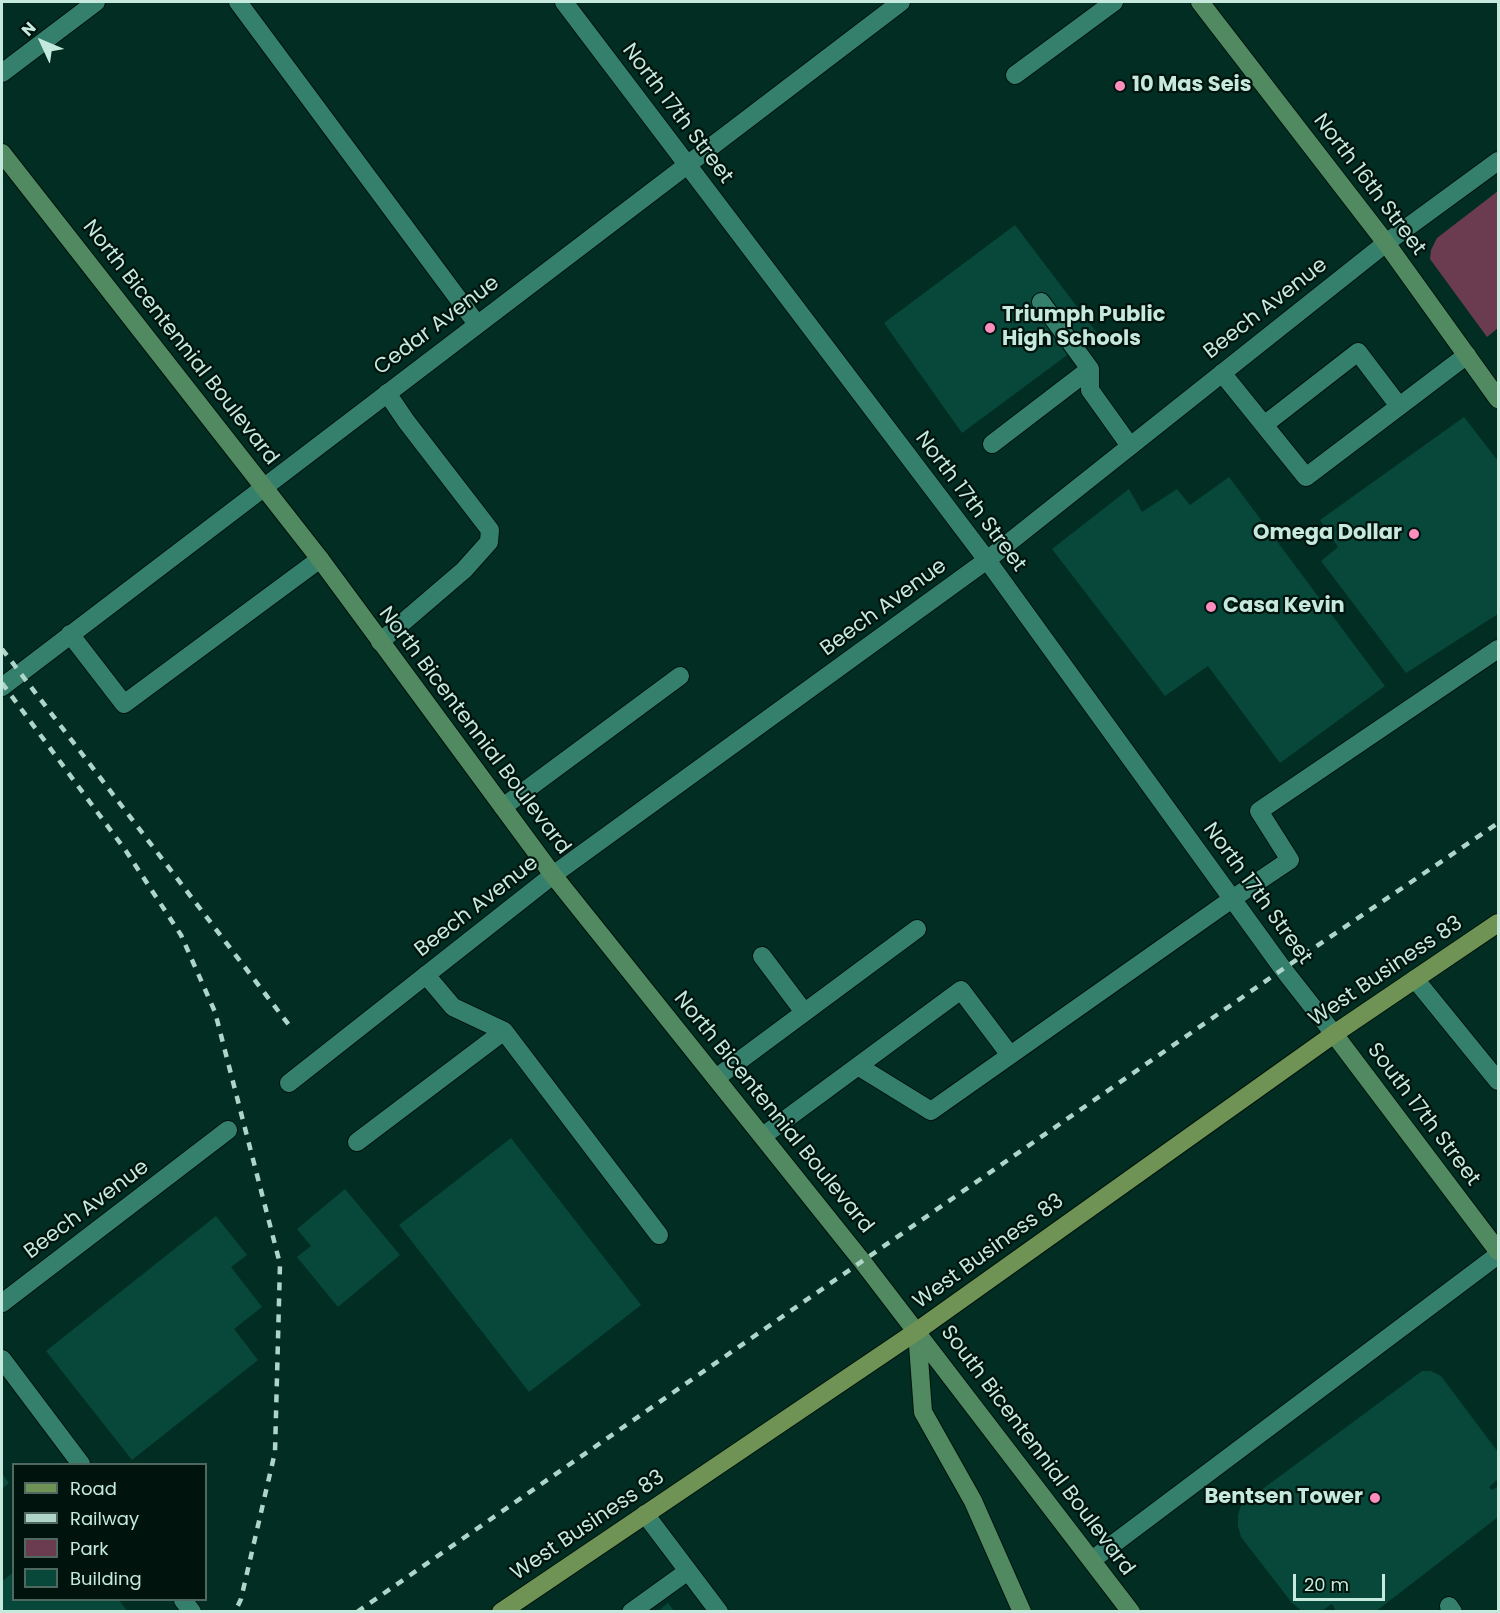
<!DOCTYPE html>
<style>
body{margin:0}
#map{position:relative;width:1500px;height:1613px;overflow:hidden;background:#022d23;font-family:Poppins,sans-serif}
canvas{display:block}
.frame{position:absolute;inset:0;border:3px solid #c5e9dd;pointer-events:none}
.legend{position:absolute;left:12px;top:1463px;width:195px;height:138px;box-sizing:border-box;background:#00130d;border:2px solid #4f6960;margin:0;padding:8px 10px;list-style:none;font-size:18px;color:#c5e9dd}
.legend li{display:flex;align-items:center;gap:12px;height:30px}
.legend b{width:30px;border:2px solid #4f6960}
.north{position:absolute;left:12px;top:12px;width:60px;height:60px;-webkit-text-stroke:4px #00130d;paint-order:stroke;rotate:314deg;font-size:16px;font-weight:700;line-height:24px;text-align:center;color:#c5e9dd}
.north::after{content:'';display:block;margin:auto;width:21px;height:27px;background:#c5e9dd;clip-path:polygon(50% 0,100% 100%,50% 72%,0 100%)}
.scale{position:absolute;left:1293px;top:1574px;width:92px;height:27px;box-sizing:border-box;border:3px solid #c5e9dd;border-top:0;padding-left:8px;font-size:18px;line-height:21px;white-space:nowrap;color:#c5e9dd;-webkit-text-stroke:4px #00130d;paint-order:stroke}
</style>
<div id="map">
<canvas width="1500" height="1613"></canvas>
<div class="frame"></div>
<ul class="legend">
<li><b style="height:8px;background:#6f9354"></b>Road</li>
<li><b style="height:8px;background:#afd4c8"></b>Railway</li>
<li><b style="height:16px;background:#6b3c4f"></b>Park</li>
<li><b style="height:16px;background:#07483b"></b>Building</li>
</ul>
<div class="north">N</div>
<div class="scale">20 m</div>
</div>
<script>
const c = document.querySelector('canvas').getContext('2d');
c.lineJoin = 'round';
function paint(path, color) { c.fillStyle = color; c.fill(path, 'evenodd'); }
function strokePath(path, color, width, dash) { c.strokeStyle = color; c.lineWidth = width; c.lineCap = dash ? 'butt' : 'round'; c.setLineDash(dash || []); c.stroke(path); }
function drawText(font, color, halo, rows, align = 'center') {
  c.font = font + ' Poppins,sans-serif'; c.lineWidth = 4.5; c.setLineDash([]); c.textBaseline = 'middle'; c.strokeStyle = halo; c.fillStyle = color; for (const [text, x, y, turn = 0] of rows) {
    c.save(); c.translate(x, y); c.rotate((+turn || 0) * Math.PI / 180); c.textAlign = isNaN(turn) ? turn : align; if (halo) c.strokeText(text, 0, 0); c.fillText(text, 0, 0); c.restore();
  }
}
const green = new Path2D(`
 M1498,191V328L1487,337L1430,259L1431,250L1437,238Z`);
const building = new Path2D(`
 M1015,225L1097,333L962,433L884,323Z
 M1464,417L1498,461V614L1406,673L1321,561L1338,547L1320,520Z
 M1229,477L1385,686L1280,763L1208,666L1165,696L1052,549L1129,489L1142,512L1177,489L1190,505Z
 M511,1138L641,1305L529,1392L399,1225Z
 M345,1189L400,1255L338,1307L297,1257L311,1246L297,1229Z
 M216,1216L247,1255L231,1267L262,1307L234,1329L258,1360L132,1460L46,1351Z
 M1422,1371H1431L1441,1376L1498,1452V1479L1489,1487L1492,1490L1497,1487L1498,1489V1517L1375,1612H1332L1335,1609L1332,1604L1320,1612L1302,1611L1292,1603L1241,1537L1238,1526V1515L1241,1505Z
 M2,1473L9,1483L2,1489Z
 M14,1572V1600H119L128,1612H2V1581Z
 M668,1603L675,1612H657Z`);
const lane = new Path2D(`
 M238,2L477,324
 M1015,75L1114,2
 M1041,302L1090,369V390L1130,446
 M1222,373L1306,477L1467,355
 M1264,425L1358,352L1399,406
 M992,444L1090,369
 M70,634L124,704L320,559
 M380,642L464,570L489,542L490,530L406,421L387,393
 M503,807L680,676
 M762,956L804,1012
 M426,975L453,1007L504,1031L659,1235
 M1415,979L1498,1081
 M858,1066L961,990L1010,1055
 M716,1078L917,929
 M763,1136L858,1066L931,1111L1232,899L1290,860L1259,811L1498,649
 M357,1142L504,1031
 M645,1514L719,1612
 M1092,1560L1498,1255
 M1449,1606L1453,1612
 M631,1612L688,1571`);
const street = new Path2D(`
 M564,2L987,560L1283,969L1334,1034
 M2,73L96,2
 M2,687L901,2
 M289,1083L553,875L987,560L1386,243L1498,161
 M2,1303L228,1130
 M2,1359L81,1464
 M183,1600L192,1612`);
const secondary = new Path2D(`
 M1200,2L1386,243L1498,399
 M2,153L320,559L553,875L862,1261L1131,1612
 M1334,1034L1498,1251
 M917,1331L923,1412L973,1501L1022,1612`);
const primary = new Path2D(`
 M501,1612L917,1331L1334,1034L1498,923`);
const rail = new Path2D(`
 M2,649L292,1029
 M2,683L126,851L181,935L215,1012L280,1264L275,1452L241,1599L235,1612
 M357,1612L1283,969L1498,823`);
const markers = [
 [1120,86,6,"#fe8ebd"],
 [990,328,6,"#fe8ebd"],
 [1414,534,6,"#fe8ebd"],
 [1211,607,6,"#fe8ebd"],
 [1375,1498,6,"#fe8ebd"]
];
const poiNames = [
 ["10 Mas Seis",1132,86],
 ["Triumph Public",1002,316],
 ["High Schools",1002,340],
 ["Omega Dollar",1402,534,"right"],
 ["Casa Kevin",1223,607],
 ["Bentsen Tower",1363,1498,"right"]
];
const streetNames = [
 ["North 17th Street",677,114,53],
 ["North 16th Street",1369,185,53],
 ["Beech Avenue",1266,309,-38],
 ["Cedar Avenue",437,326,-37],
 ["North Bicentennial Boulevard",180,343,52],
 ["North 17th Street",970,502,53],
 ["Beech Avenue",884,608,-36],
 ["North Bicentennial Boulevard",474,731,53],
 ["North 17th Street",1257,894,54],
 ["Beech Avenue",477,907,-38],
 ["West Business 83",1386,972,-34],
 ["North Bicentennial Boulevard",773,1113,51],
 ["South 17th Street",1423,1115,53],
 ["Beech Avenue",87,1210,-37],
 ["West Business 83",989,1252,-36],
 ["South Bicentennial Boulevard",1037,1451,53],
 ["West Business 83",588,1526,-34]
];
paint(green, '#6b3c4f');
paint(building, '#07483b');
strokePath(lane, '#00130d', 20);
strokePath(street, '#00130d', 20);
strokePath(secondary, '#00130d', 20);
strokePath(primary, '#00130d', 20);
strokePath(lane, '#34806d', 18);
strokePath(street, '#34806d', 18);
strokePath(secondary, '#518a61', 18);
strokePath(primary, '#6f9354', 18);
strokePath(rail, '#afd4c8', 4.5, [8, 8]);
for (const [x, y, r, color] of markers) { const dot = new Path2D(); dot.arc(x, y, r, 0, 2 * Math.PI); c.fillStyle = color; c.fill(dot); strokePath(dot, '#00130d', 2); }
drawText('bold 21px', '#c5e9dd', '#00130d', poiNames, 'left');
drawText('21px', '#c5e9dd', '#00130d', streetNames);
</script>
